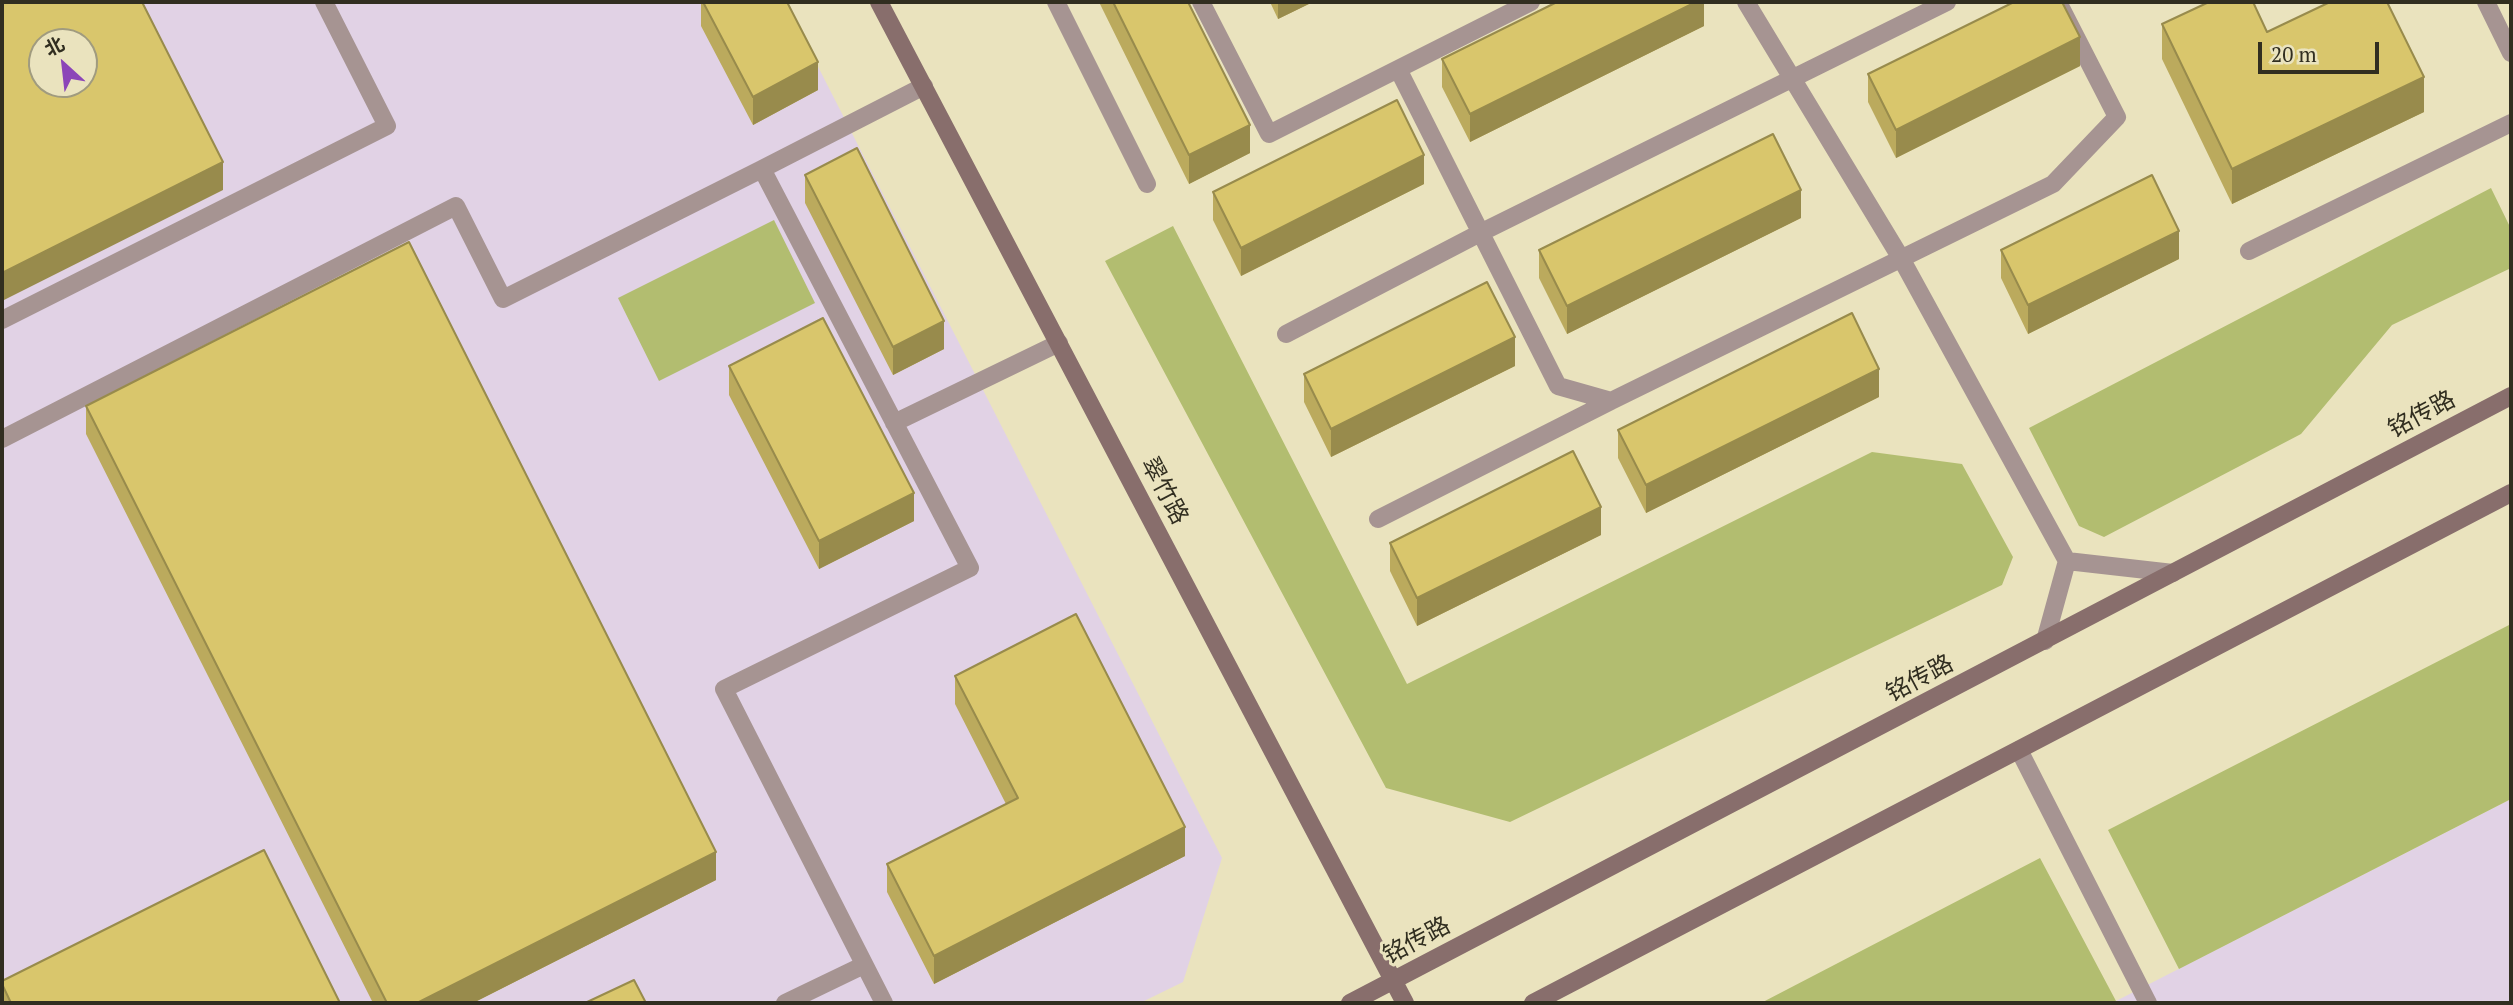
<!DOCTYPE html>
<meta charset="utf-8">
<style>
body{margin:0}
#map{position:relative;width:2513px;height:1005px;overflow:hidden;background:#eae3be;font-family:"PT Serif","Noto Sans SC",serif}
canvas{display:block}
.frame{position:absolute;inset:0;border:4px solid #312e20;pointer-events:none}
.north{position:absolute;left:28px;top:28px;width:70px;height:70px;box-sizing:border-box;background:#eae3be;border:2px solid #a09b7f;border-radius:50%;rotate:333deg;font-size:19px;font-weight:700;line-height:28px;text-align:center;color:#312e20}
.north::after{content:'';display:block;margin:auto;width:24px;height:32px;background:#8c45b8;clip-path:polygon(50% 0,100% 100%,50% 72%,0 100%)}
.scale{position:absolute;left:2258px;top:42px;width:121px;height:32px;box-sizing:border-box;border:4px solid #312e20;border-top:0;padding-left:9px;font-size:21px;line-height:24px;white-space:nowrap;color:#312e20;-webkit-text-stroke:5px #eae3be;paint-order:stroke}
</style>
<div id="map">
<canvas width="2513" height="1005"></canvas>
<div class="frame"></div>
<div class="north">北</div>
<div class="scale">20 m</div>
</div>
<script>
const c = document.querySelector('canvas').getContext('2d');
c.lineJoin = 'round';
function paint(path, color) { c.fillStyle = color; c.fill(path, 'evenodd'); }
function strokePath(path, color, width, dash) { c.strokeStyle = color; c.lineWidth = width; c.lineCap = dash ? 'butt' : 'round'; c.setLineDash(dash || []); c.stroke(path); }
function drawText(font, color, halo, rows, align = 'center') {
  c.font = font + ' "PT Serif","Noto Sans SC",serif'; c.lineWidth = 6; c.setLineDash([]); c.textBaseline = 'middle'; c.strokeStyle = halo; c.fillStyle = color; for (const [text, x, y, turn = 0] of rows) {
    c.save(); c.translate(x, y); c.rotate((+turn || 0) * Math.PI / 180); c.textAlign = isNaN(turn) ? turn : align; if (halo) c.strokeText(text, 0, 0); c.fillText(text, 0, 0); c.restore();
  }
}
const industrial = new Path2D(`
 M2,2H785L1222,858L1183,982L1140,1003H2ZM42,42H84V84H42Z
 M2511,799V1003L2116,1001Z`);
const green = new Path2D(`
 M2491,188L2511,229V268L2392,325L2301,434L2104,537L2079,526L2029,428Z
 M774,220L815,303L659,381L618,298Z
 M1173,226L1407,684L1872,452L1962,464L2013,557L2002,585L1510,822L1386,788L1105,261Z
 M2511,624V799L2179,969L2108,830Z
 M2040,858L2116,1001L1761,1003Z`);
const lane = new Path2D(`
 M1056,2L1147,184
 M1201,2L1269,134L1398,69L1558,386L1611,401L2053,184L2117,117L2058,2
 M1746,2L1902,260L2067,561
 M2486,2L2511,53
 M1398,69L1531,2
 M762,169L924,86
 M2249,251L2511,123
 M2,320L387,126L324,2
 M1286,334L1480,233L1947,2
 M894,423L1059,343
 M2,439L456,206L503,299L762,169L970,568L724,689L884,1003
 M1378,519L1611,401
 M2045,641L2067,561L2173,573
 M2019,750L2148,1003
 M785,1003L864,965`);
const secondary = new Path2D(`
 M879,2L1405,1003
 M1350,1003L2511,396
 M1533,1003L2511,493`);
const wall = new Path2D(`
 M701,2H787L818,90L753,125L701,26Z
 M1099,2H1188L1250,153L1189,184Z
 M1270,2H1313L1278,19Z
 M1704,2V26L1470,142L1442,87V59Z
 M2162,24L2267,32L2424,112L2232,204L2162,59Z
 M2080,66L1896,158L1868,102V74Z
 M805,175L944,349L893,375L805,203Z
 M1424,184L1241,276L1213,220V192Z
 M1801,218L1567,334L1539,278V250Z
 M2001,250L2179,259L2028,334L2001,278Z
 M729,366L914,521L819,569L729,395Z
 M1515,366L1331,457L1304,402V374Z
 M1879,397L1646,513L1618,458V430Z
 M86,406L716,880L473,1003H373L86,434Z
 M1601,535L1417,626L1390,571V543Z
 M955,676L1185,856L934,984L887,892V864L1006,804L955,704Z
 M2,981L340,1003H2Z`);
const shadedWall = new Path2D(`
 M1278,2H1313L1278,19Z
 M1696,2H1704V26L1470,142V114Z
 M2080,37V66L1896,158V130Z
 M818,62V90L753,125V97Z
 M2424,77V112L2232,204V169Z
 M1250,125V153L1189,184V155Z
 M1424,155V184L1241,276V248Z
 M223,162V190L2,301V273Z
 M1801,190V218L1567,334V306Z
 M2179,231V259L2028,334V305Z
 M944,321V349L893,375V347Z
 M1515,337V366L1331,457V429Z
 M1879,369V397L1646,513V485Z
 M914,493V521L819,569V541Z
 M1601,507V535L1417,626V598Z
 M1185,827V856L934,984V956Z
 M716,852V880L473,1003H417Z`);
const building = new Path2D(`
 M2,2H142L223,162L2,273ZM42,42H84V84H42Z
 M703,2H787L818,62L753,97Z
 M1113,2H1188L1250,125L1189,155Z
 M1557,2H1696L1470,114L1442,59Z
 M2014,2H2062L2080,37L1896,130L1868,74Z
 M2209,2H2253L2267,32L2330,2H2387L2424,77L2232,169L2162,24Z
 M1397,100L1424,155L1241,248L1213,192Z
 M1773,134L1801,190L1567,306L1539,250Z
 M857,148L944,321L893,347L805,175Z
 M2152,175L2179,231L2028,305L2001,250Z
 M409,242L716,852L417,1003H387L86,406Z
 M1487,282L1515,337L1331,429L1304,374Z
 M1852,313L1879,369L1646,485L1618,430Z
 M823,318L914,493L819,541L729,366Z
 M1573,451L1601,507L1417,598L1390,543Z
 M1076,614L1185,827L934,956L887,864L1018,798L955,676Z
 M264,850L340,1003H11L2,984V981Z
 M634,980L646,1003H585Z`);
const streetNames = [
 ["铭传路",2422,415,-28],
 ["翠竹路",1164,491,62],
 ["铭传路",1920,679,-28],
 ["铭传路",1417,941,-28]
];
paint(industrial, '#e1d2e5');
paint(green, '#b2bd70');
strokePath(lane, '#a69492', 18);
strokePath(secondary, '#886e6c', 18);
paint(wall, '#bbaa5d');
paint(shadedWall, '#988b4c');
paint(building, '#d9c66c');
strokePath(building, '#988b4c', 2);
drawText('24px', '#312e20', '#eae3be', streetNames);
</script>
